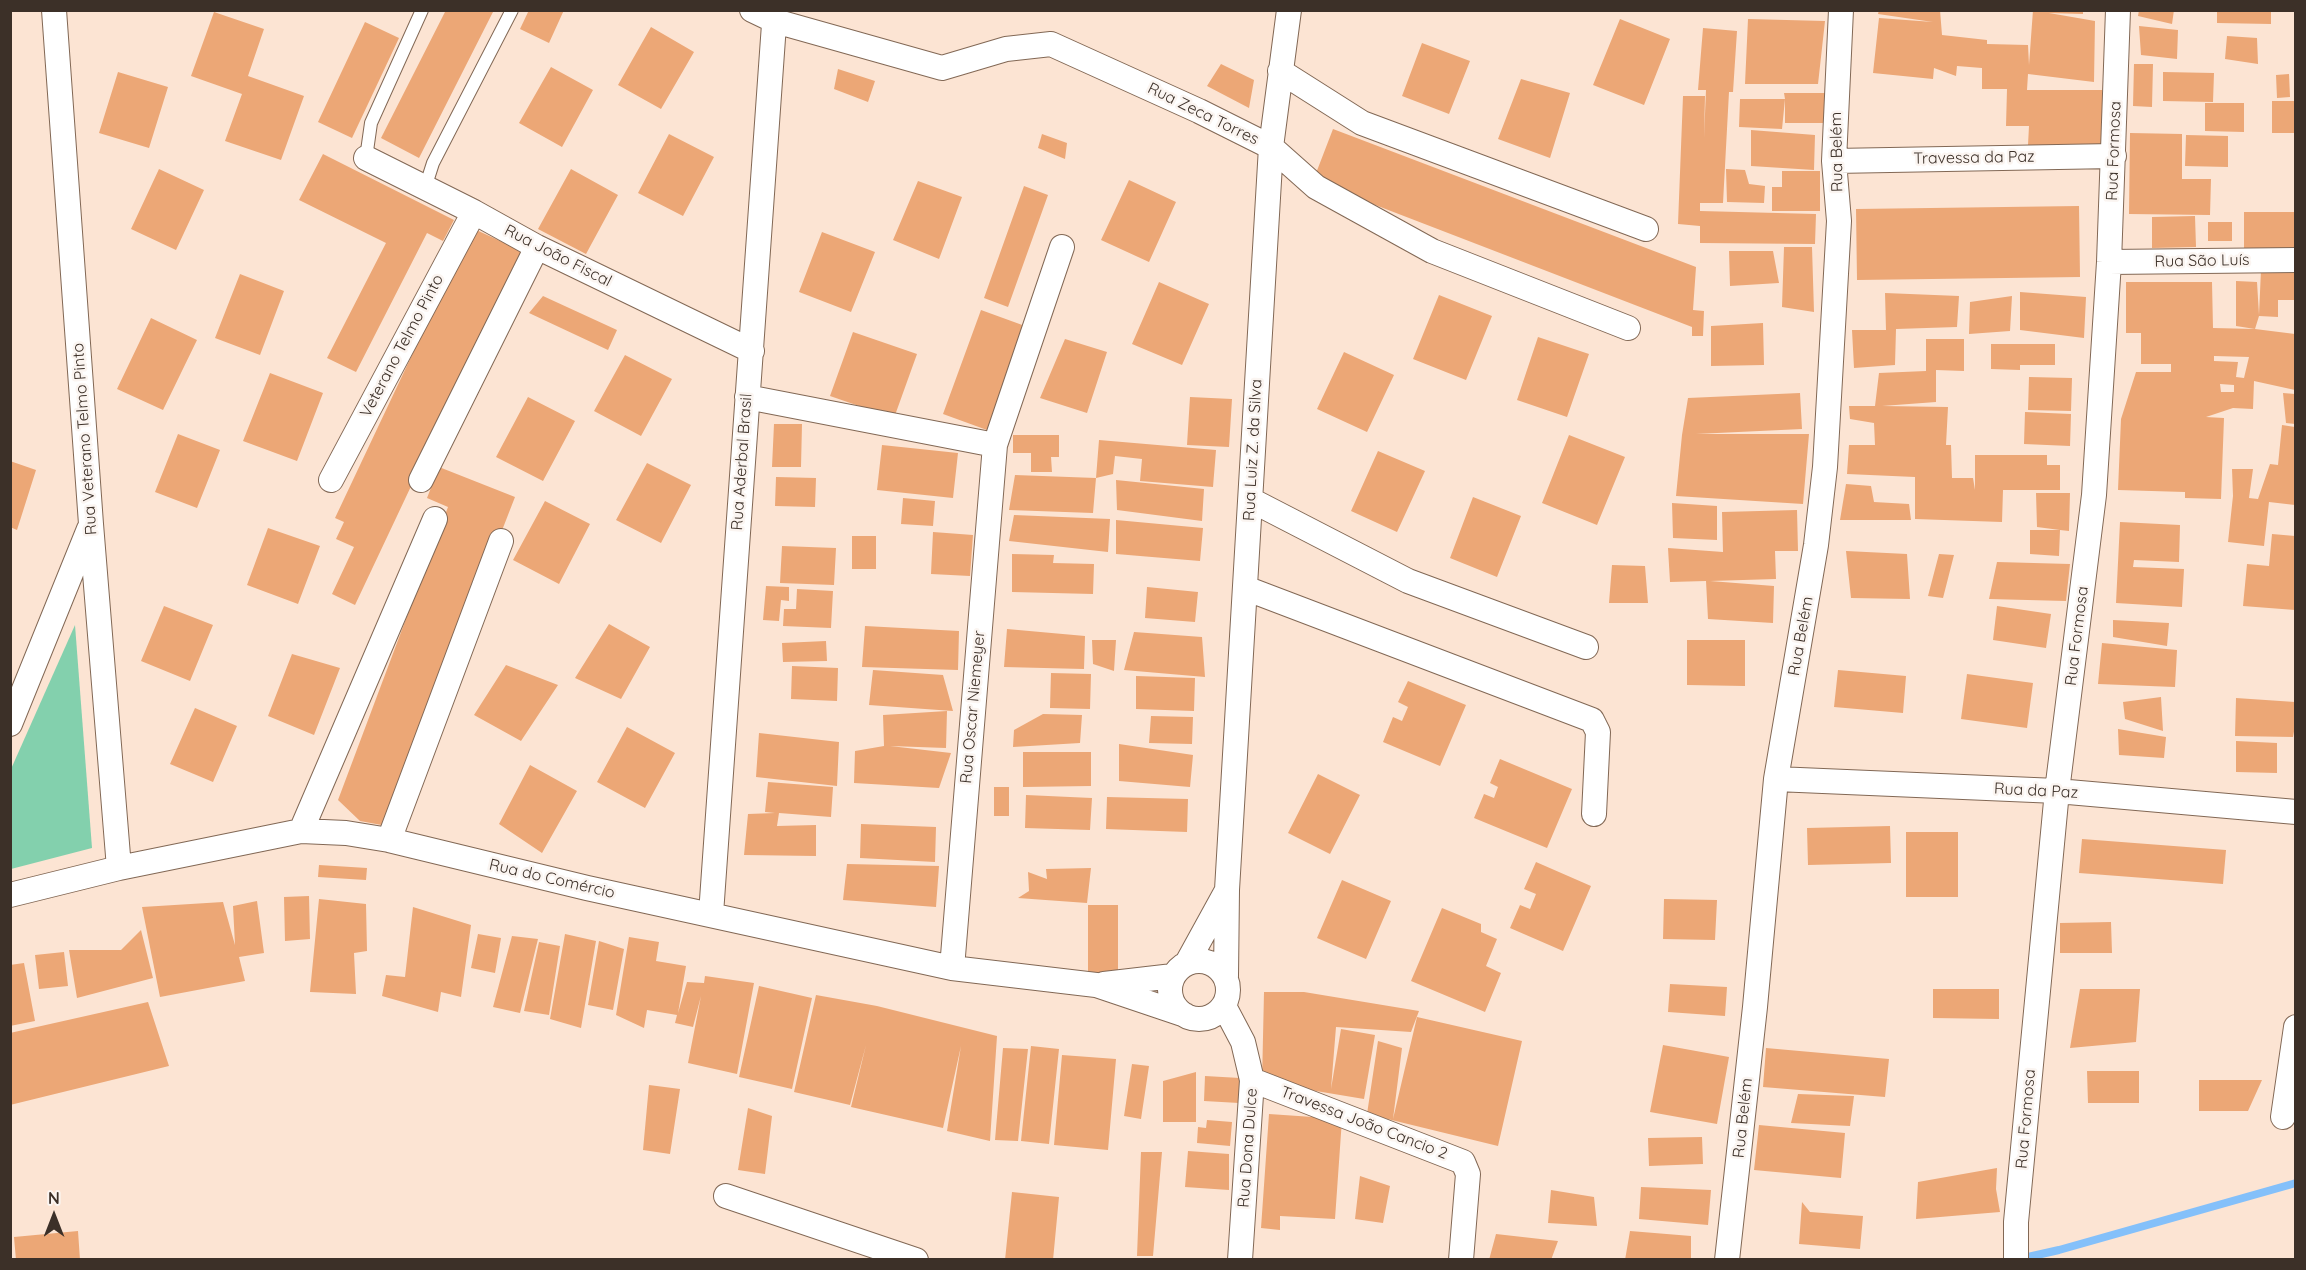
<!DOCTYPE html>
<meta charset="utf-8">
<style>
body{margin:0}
#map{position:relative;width:2306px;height:1270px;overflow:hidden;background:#fce4d3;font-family:Quicksand,sans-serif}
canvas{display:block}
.frame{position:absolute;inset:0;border:12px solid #3c3028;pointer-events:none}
.north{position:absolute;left:24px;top:1186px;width:60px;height:60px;-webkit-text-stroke:4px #fbf5f1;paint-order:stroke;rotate:0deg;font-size:16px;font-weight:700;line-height:24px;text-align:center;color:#3c3028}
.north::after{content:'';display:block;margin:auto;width:21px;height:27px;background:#3c3028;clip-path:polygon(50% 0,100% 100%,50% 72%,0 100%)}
</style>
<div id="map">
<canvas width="2306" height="1270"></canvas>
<div class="frame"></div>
<div class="north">N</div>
</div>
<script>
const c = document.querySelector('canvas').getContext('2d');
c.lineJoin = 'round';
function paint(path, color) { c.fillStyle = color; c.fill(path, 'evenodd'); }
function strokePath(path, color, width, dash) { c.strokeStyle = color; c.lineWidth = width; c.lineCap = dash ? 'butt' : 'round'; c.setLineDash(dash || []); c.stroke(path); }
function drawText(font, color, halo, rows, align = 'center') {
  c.font = font + ' Quicksand,sans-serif'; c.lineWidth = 5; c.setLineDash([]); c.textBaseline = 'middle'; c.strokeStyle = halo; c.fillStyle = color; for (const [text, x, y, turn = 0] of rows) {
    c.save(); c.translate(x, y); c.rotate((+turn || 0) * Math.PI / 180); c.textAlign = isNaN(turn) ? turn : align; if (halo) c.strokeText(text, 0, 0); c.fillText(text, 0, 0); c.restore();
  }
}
const green = new Path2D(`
 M75,625L92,848L11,869V769Z`);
const stream = new Path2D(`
 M2019,1259L2059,1250L2296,1183`);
const building = new Path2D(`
 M446,10H494L419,158L381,138Z
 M529,10H564L549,43L520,29Z
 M1879,10H1940L1942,35L1987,40V44L2028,45L2029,65L2033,10H2083V14L2049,13L2095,21L2094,82L2028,74L2027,90H2102V145H2028L2029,126H2006L2007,89H1982V68L1957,66L1956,76L1934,68L1933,79L1873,73L1879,18L1933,22L1878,14Z
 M2139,10H2174L2172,24L2138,16Z
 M2217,10H2271V24L2217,23Z
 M214,12L264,29L248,76L304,96L281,160L225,141L242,94L191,76Z
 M1620,19L1670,39L1644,105L1593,85Z
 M1748,19L1825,21L1818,84H1745Z
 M365,22L399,38L352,138L318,122Z
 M2139,26L2178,30L2177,59L2141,55Z
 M651,27L694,52L661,109L618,85Z
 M1703,28L1737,31L1733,92H1729L1723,203H1700V211L1816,214L1815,244L1700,243V226L1678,224L1683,96H1705L1704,138L1706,90H1698Z
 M2227,36L2257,38L2258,64L2225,59Z
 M1422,43L1470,61L1449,114L1402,96Z
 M1221,64L1254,80L1249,108L1207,86Z
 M2134,64H2153L2152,107L2133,106Z
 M551,67L593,90L562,147L519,123Z
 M838,69L875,81L868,102L834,89Z
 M118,72L168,87L149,148L99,133Z
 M2163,72L2214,73L2213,102L2163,101Z
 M2289,74L2290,97L2277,98L2276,75Z
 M1521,79L1570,93L1550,158L1498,139Z
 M1784,93H1825L1824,123H1785V99L1782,129L1739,127L1740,99H1785Z
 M2272,101H2295V133H2272Z
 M2205,103H2244V132L2205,131Z
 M1333,129L1696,267L1693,310L1704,311L1703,336H1692V327L1313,181Z
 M1751,130L1815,135L1814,170L1751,166Z
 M2130,133L2182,134V179H2211L2210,215L2129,214Z
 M669,134L714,157L683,216L638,193Z
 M1042,134L1067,143L1065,159L1038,148Z
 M2186,135L2228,136V167L2185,166Z
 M323,154L454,220L443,241L427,233L356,372L327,358L386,243L299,200Z
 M159,169L204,190L176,250L131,229Z
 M571,169L618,195L586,254L538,229Z
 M1726,169L1745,170L1749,184L1765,186L1764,203L1727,202Z
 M1782,171H1820V211H1772V187H1782Z
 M1129,180L1176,202L1149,262L1101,240Z
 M918,181L962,197L939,259L893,240Z
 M1024,186L1048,195L1008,307L984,298Z
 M2079,206L2080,277L1857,280L1856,209Z
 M2244,212H2295V249L2244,250Z
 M2195,216L2196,247L2152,248V217Z
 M2208,222H2232V241H2208Z
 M472,228L522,251L355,605L332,594L354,547L336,539L344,522L335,518Z
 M822,232L875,252L851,312L799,292Z
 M1784,247H1812L1814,312L1782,307Z
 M1729,251H1773L1779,283L1730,286Z
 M2261,270L2295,272V300H2278V317L2259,316L2255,329L2236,326V281L2257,282L2259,315Z
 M240,274L284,291L260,355L215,338Z
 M1159,282L1209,304L1182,365L1132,344Z
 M2126,282H2212L2213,328L2255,329L2295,334V390L2254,381L2253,409L2233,408L2206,417L2224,418L2221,499L2185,498V492L2118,490L2121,419L2136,372H2171V364H2141V333H2126ZM2214,356L2249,357L2244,378L2236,377L2238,362L2214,361ZM2220,384L2234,385V392H2221Z
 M2020,292L2086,297L2084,338L2020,330Z
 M1885,293L1959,296L1957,327L1896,329L1895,365L1854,368L1852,330H1886Z
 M1439,295L1492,316L1466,380L1413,359Z
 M543,296L617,330L608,350L529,313Z
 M2012,296L2010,331L1969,334L1970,302Z
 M981,310L1025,326L987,430L943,414Z
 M151,318L197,340L163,410L117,389Z
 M1763,323L1764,365L1711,366V326Z
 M853,332L917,354L894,418L830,396Z
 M1538,337L1589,354L1567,417L1517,400Z
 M1065,339L1107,352L1087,413L1040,398Z
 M1926,339H1964V371L1936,370V402L1882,406L1948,407L1946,445H1951L1952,478H1973L1975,490V455H2047V465H2060V490H2003L2002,522L1915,519V477L1847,474L1849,445H1875L1874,423L1850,419L1849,406H1875L1879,373L1926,371Z
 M1991,344H2055V365H2020V370L1991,369Z
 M1344,352L1394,375L1367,432L1317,409Z
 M625,355L672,379L641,436L594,411Z
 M270,373L323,393L297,461L243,441Z
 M2029,377L2072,378L2071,411L2028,410Z
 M1800,393L1802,429L1696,434H1809L1803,504L1676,496L1682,435L1688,398Z
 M2283,393L2295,394V424L2286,423Z
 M528,397L575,421L543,481L496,457Z
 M1190,397L1232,399L1229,447L1187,445Z
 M2025,412L2071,414L2070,446L2024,444Z
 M774,424H802L801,467H772Z
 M2282,425L2295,427V505L2269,502L2264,546L2228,542L2233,496L2232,469H2253L2249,498L2258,499L2270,464L2278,465Z
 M178,434L220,450L197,508L155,492Z
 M1013,435H1059V457H1051L1052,472H1031V453H1013Z
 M1569,435L1625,457L1597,525L1542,503Z
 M1099,440L1216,450L1213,487L1140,481L1142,459L1115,456L1113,474L1096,478Z
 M882,445L958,453L953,498L877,490Z
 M1378,451L1425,471L1397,532L1351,511Z
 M10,461L36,470L17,530L10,527Z
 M647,463L691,485L661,543L616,520Z
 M439,467L515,497L387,826L360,821L338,800L448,507L427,498Z
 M1015,475L1096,478L1093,513L1009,510Z
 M776,477L816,478L815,507L775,506Z
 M1116,480L1204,489L1202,521L1117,510Z
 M1846,484L1871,486L1874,502L1909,504L1911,520H1840Z
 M2036,493H2070L2069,531L2060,530L2059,556L2030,554V530H2060L2037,527Z
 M1473,497L1521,516L1497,577L1450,558Z
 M903,498L935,501L933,526L901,524Z
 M545,501L590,524L559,584L513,560Z
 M1672,503L1717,506V540L1673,538Z
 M1797,510L1798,551H1775L1776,579L1710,581L1774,586L1773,623L1708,619L1706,581L1670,582L1668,548L1723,552L1722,512Z
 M1014,515L1110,519L1108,552L1009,541Z
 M1116,520L1203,528L1200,561L1116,554Z
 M2120,522L2180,525L2179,562L2134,560L2133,567L2184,569L2182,607L2116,603Z
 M268,528L320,546L298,604L247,585Z
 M933,532L973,535L970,576L931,574Z
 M2272,534L2295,536V610L2243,606L2247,564L2269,566Z
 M852,536H876V569H852Z
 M782,546L836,548L834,585L780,583Z
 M1846,551L1907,554L1910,599L1851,598Z
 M1012,554L1054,555L1053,563L1094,564L1093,594L1012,592Z
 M1939,554L1954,555L1943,598L1928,596Z
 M1997,562L2070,564L2066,601L1989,599Z
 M1612,565L1645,566L1648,603H1609Z
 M766,586L789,587V601L781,600L779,621L763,620Z
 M1147,587L1198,592L1195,622L1145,618Z
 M797,589L833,591L831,628L783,626L784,609H796Z
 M164,606L213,625L190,681L141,661Z
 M1997,606L2051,614L2046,648L1993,640Z
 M2113,620L2169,623L2167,646L2113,637Z
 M609,624L650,647L621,699L575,678Z
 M865,626L959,631L958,670L862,667Z
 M1007,629L1085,636L1084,669L1004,667Z
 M1134,632L1202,637L1205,677L1124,670Z
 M1092,640H1116L1114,671L1093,664Z
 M1687,640H1745V686L1687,685Z
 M826,641L827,661L783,662L782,643Z
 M2102,643L2177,650L2175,687L2098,684Z
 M292,654L340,668L314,735L268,716Z
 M506,665L558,685L521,741L474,715Z
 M792,666L838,668L837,701L791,699Z
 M873,670L943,675L953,711L869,705Z
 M1838,670L1906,676L1903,713L1834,707Z
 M1051,673L1091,674L1090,709L1050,708Z
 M1967,674L2033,683L2027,728L1961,719Z
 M1136,676L1195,678L1194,711L1136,709Z
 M1408,681L1466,705L1440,766L1383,742L1393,717L1402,721L1408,707L1398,702Z
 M2161,697L2163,731L2125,719L2123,702Z
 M2236,698L2295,702V726L2293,737L2235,736Z
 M195,708L237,726L213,782L170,764Z
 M947,711L946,748L890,746L951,753L939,788L854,783L855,751L884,746L883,715Z
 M1043,714L1082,715L1080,743L1013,747L1014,730Z
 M1151,716L1193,717L1192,744L1149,743Z
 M627,727L675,753L645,808L597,782Z
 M2118,729L2166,737L2164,758L2119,755Z
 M759,733L839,742L837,786L756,777Z
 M2236,741L2277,743V773L2236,772Z
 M1119,744L1193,755L1190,787L1119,781Z
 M1023,752H1091V786L1023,787Z
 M1500,759L1572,789L1547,848L1474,818L1484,794L1494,798L1498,787L1490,783Z
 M530,765L577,791L542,853L499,824Z
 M1318,774L1360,795L1330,854L1288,833Z
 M768,782L833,787L831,817L779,813L777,826L816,825V856L744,855L748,814L775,813L765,812Z
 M994,787H1009V816H994Z
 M1026,795L1092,798L1090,830L1025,828Z
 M1107,797L1188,799L1187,832L1106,829Z
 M861,824L936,827L935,862L860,858Z
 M1890,826L1891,863L1808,865L1807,828Z
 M1906,832H1958V897H1906Z
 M2082,839L2226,850L2223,884L2079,873Z
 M1536,862L1591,886L1563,951L1510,928L1520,905L1530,909L1536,894L1524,889Z
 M847,864L939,866L936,907L843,900Z
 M319,865L367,868L366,880L318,877Z
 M1091,868L1087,903L1018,898L1029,891L1028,872L1047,879L1046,869Z
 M1342,880L1391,901L1366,959L1317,938Z
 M309,896L310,939L285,941L284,897Z
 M319,899L366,904L367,951L354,953L356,994L310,992Z
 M1664,899L1717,900L1715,940L1663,939Z
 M257,901L264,953L239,957L245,981L160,997L142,907L223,902L235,945L233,906Z
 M1088,905H1118V974H1088Z
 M413,907L471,925L461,997L441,992L438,1012L382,996L386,975L405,977Z
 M1442,908L1481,924V932L1497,939L1486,966L1501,973L1485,1012L1411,981Z
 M2111,922L2112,953H2060V923Z
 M141,930L153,978L77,998L69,950H121Z
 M478,934L501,938L495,973L471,968Z
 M565,934L596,941L581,1028L550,1019Z
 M512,936L538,939L520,1013L493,1007Z
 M629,937L659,942L656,961L686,966L678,1013L687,982L704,983L705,976L754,983L737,1074L688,1063L701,996L693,1027L675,1023L677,1015L647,1010L644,1028L616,1015Z
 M599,941L624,949L613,1010L588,1005Z
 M539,942L560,946L549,1015L524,1011Z
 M64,952L68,986L39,989L35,955Z
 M24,963L35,1021L10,1026V965Z
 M1670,984L1727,987L1725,1016L1668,1012Z
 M759,986L812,998L792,1089L739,1077Z
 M1933,989H1999V1019L1933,1018Z
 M2080,989H2140L2136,1042L2070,1048Z
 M1264,992H1304L1419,1011L1411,1032L1336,1027L1331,1089L1341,1029L1375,1035L1364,1099L1262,1082Z
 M816,995L877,1006L997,1036L990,1141L947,1131L961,1046L943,1128L851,1107L866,1045L850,1105L794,1092Z
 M148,1002L169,1066L10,1105V1033Z
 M1417,1017L1522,1041L1498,1146L1367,1114L1378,1041L1402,1048L1393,1119Z
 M1663,1045L1729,1057L1717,1124L1650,1112Z
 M1031,1046L1059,1049L1049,1144L1021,1141Z
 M1003,1048L1028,1049L1018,1141L995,1140Z
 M1766,1048L1889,1059L1885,1097L1763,1087Z
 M1062,1055L1116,1059L1108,1150L1054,1145Z
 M1132,1064L1149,1066L1141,1119L1124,1116Z
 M2087,1071H2139V1103H2088Z
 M1196,1072V1122H1163V1081Z
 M1205,1076L1240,1078L1239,1103L1204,1101Z
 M2199,1080H2262L2248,1111H2199Z
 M649,1085L680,1089L670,1154L643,1150Z
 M1798,1094L1854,1096L1850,1126L1791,1123Z
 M748,1108L772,1116L765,1174L738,1170Z
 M1269,1114L1342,1119L1335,1219L1280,1216V1230L1261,1228Z
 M1207,1120L1232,1122L1230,1146L1197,1143L1198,1127L1206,1128Z
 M1759,1125L1845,1133L1841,1178L1754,1170Z
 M1702,1137L1703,1164L1649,1166L1648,1138Z
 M1188,1151L1229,1154V1190L1185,1187Z
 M1141,1152H1162L1153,1256H1137Z
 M1997,1168L1996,1189L2000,1212L1916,1219L1918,1182Z
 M1360,1176L1390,1186L1383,1223L1355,1219Z
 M1641,1187L1711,1190L1708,1225L1639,1219Z
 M1551,1190L1594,1197L1597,1226L1548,1223Z
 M1012,1192L1059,1197L1053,1260H1005Z
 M1802,1202L1810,1212L1863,1216L1860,1249L1799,1244Z
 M78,1231L80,1260H16L14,1237Z
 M1630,1231L1691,1236V1260H1625Z
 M1496,1234L1558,1241L1551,1260H1489Z`);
const lane = new Path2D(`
 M366,158L371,123L422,10
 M425,188L433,163L512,10`);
const street = new Path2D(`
 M54,10L91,524L119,868
 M752,10L775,21L942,68L1006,49L1051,44L1199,111L1271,147L1316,187L1432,251L1628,328
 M1280,71L1362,123L1646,229
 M366,158L474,212L537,247L752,351
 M1834,161L2114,156
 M2109,262L2296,260
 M747,397L995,445
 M331,480L474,212
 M421,480L537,247
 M1251,500L1408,581L1586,647
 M1245,588L1592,720L1598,732L1594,814
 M10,724L89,529
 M1776,779L2057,791L2296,812
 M301,831L435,519
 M389,840L501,541
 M10,895L119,868L301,831L346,833L389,840L587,888L952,968L1096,985L1185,1015
 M711,914L775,10
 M1170 990a29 29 0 1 1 58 0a29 29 0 1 1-58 0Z
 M1187,963L1226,892
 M952,968L995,445L1062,247
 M1226,976L1227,890L1271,147L1289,10
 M1104,984L1173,976
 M1224,1006L1243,1042L1252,1080L1240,1260
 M1252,1080L1463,1162L1468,1174L1461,1260
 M2283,1117L2296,1027
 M726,1196L916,1260
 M1727,1260L1755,1007L1776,779L1816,545L1825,467L1839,221L1834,161L1841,10
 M2016,1260V1222L2057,791L2094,495L2109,262L2118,10`);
const streetNames = [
 ["Rua Zeca Torres",1203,114,26],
 ["Rua Formosa",2114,151,-88],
 ["Rua Belém",1837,152,-91],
 ["Travessa da Paz",1974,158,-1],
 ["Rua João Fiscal",558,256,27],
 ["Rua São Luís",2202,261,-1],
 ["Veterano Telmo Pinto",402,346,-62],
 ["Rua Veterano Telmo Pinto",85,439,-94],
 ["Rua Luiz Z. da Silva",1253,450,-87],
 ["Rua Aderbal Brasil",742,462,-86],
 ["Rua Belém",1801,636,-80],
 ["Rua Formosa",2077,636,-83],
 ["Rua Oscar Niemeyer",973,707,-85],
 ["Rua da Paz",2036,791,3],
 ["Rua do Comércio",552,879,13],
 ["Rua Belém",1743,1118,-84],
 ["Rua Formosa",2026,1119,-85],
 ["Travessa João Cancio 2",1364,1123,21],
 ["Rua Dona Dulce",1248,1148,-86]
];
paint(green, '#83d0ad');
strokePath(stream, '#84c0fa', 8);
paint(building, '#eca776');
strokePath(lane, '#826855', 14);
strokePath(street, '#826855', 26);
strokePath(lane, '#fff', 12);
strokePath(street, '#fff', 24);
drawText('16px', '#3c3028', '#fbf5f1', streetNames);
</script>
